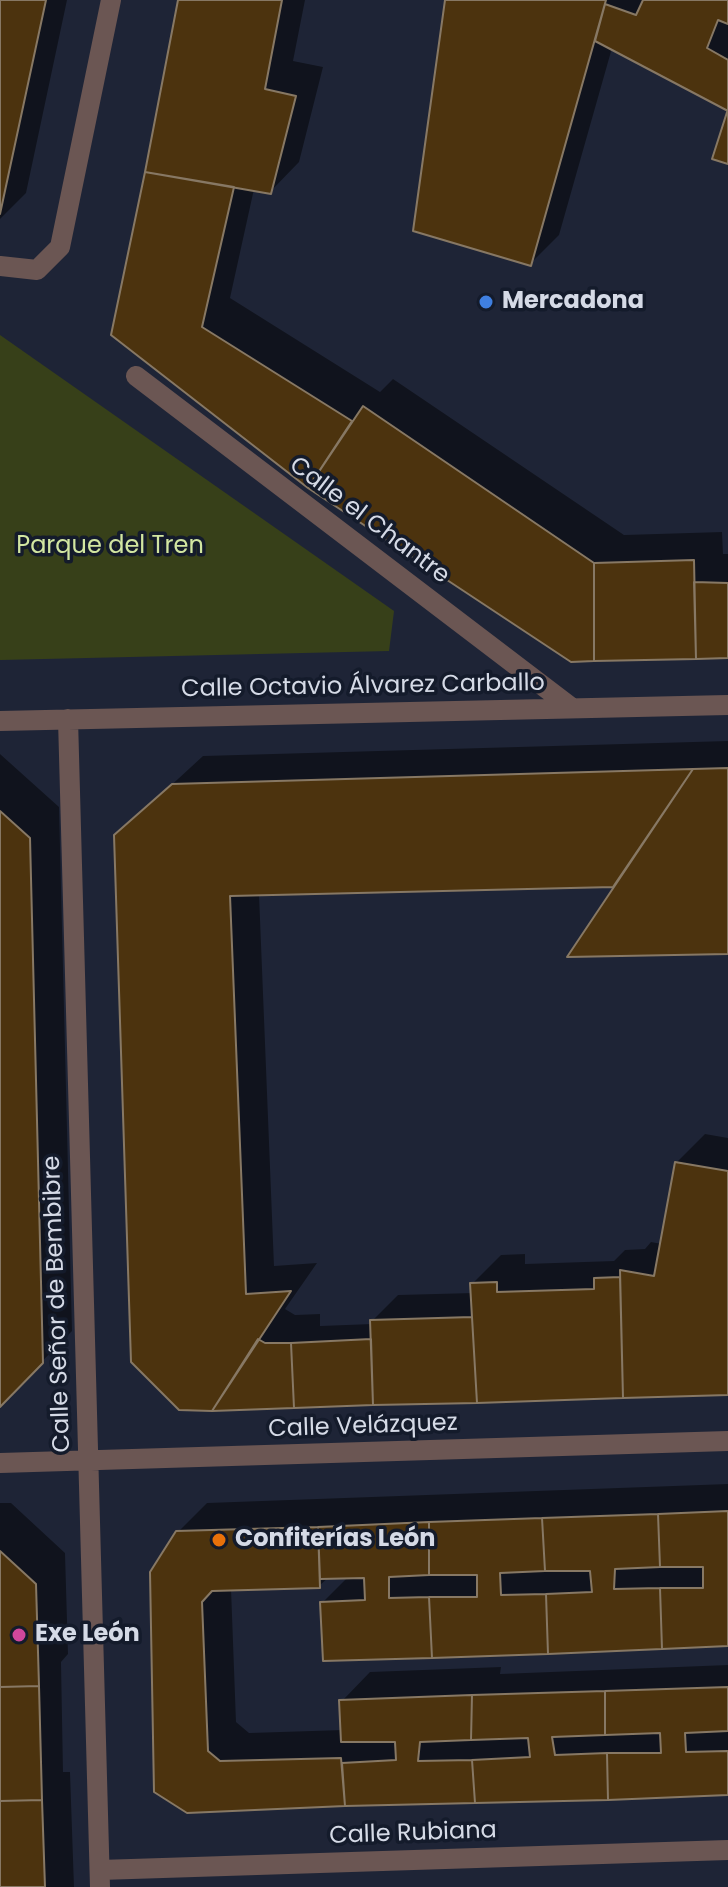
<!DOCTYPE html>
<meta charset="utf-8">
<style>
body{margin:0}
canvas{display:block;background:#1e2436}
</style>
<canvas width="728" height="1887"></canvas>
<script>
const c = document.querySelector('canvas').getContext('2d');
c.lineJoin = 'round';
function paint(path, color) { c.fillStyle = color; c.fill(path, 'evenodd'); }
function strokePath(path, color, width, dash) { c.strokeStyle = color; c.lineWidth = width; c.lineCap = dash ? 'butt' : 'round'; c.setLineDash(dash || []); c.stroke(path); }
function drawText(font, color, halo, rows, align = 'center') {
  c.font = font + ' Poppins,sans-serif'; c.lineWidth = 7; c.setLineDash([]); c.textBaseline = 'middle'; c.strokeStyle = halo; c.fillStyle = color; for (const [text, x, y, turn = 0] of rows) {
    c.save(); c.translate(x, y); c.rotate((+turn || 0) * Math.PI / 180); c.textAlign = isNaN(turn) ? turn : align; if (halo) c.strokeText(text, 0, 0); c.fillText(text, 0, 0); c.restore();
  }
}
const green = new Path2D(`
 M0,335L394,611L389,651L0,660Z`);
const shadow = new Path2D(`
 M0,0H67L26,193L0,219Z
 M179,0H305L293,61L323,67L299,162L270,192L254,189L230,298L380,392L393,379L624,535L722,532L723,554H728V656L309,487L114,335Z
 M447,0H728V109L612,48L559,235L530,264Z
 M728,741V952L616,885L259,894L274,1266L317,1263L285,1309L295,1315L320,1314V1326L372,1324V1321L398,1295L473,1293L472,1284L501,1255L525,1254V1264L614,1261L625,1250L645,1249L651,1242L662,1244L676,1163L705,1134L728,1138V1393L180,1408L116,836L203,756Z
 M0,754L59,807L72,1331L0,1404Z
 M728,1484V1644L322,1603L349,1576L329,1577L319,1586L231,1588L236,1722L249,1733L343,1730L342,1701L370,1672L501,1667L500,1674L728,1665V1793L188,1811L177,1533L207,1503Z
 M0,1503H11L65,1553L68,1654L61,1662L63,1772H70L74,1887H0Z`);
const building = new Path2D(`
 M0,0H46L0,214Z
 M178,0H282L265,89L296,96L271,194L145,172Z
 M445,0H606L531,266L413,231Z
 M643,0H728V24L718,20L707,48L728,60V111L595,41L605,4L636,15Z
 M728,109V164L712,159Z
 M145,172L234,187L202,327L352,421L308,488L111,335Z
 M363,406L594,563V661L571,662L308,488Z
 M694,560L696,659L594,661V563Z
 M694,582L728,583V658L696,659Z
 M728,768V954L567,957L693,769Z
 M693,769L613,887L230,896L246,1294L291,1291L212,1411L179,1410L131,1362L114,835L172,784Z
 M0,811L30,838L43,1363L0,1407Z
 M675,1162L728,1171V1395L623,1398L620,1270L654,1276Z
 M620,1277L623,1398L477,1403L470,1283L497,1282V1292L594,1289V1278Z
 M472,1317L477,1403L373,1405L370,1320Z
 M258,1339L265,1343H291L294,1408L212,1411Z
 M371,1339L373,1405L294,1408L291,1343Z
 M728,1511V1646L662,1649L660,1588H703V1567H660L658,1514Z
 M658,1514L660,1567L615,1569L614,1589L660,1588L662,1649L548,1654L546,1594L592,1592L590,1571H545L542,1518Z
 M542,1518L545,1571L500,1573L501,1595L546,1594L548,1654L432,1658L429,1597H477V1575H429V1522Z
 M429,1522V1575L389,1577V1598L429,1597L432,1658L323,1661L320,1602L365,1600L364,1578L320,1579L318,1527Z
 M318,1527L320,1588L212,1591L202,1602L208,1751L220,1761L341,1758L345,1806L187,1813L154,1792L150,1572L176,1531Z
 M0,1551L36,1584L39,1686L0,1687Z
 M39,1686L42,1800L0,1801V1687Z
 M728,1687V1731L685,1733L686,1752L728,1751V1795L608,1800L607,1753H661L660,1733L605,1735V1691Z
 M605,1691V1735L552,1737L555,1755L607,1753L608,1800L475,1803L472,1760L530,1757L528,1738L471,1740L472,1695Z
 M472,1695L471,1740L420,1742L418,1761L472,1760L475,1803L345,1806L342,1763L396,1760L395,1742H341L339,1700Z
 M42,1800L45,1887H0V1801Z`);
const minor = new Path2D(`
 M0,266L37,270L60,247L111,0
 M136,376L572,708
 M68,719L100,1887
 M0,721L728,705
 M0,1463L728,1441
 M100,1870L728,1850`);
const markers = [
 [486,302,8,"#3f7fe0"],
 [219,1540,8,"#e8710a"],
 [19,1635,8,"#d1479c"]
];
const poiNames = [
 ["Mercadona",502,302],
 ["Confiterías León",235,1540],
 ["Exe León",35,1635]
];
const streetNames = [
 ["Calle el Chantre",369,521,37],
 ["Calle Octavio Álvarez Carballo",363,687,-1],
 ["Calle Señor de Bembibre",58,1304,-92],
 ["Calle Velázquez",363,1427,-2],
 ["Calle Rubiana",413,1834,-2]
];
const parkNames = [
 ["Parque del Tren",110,547]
];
paint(green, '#374019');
paint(shadow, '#0007');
paint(building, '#4c330e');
strokePath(building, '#877864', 2);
strokePath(minor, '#6b5653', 20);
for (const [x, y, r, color] of markers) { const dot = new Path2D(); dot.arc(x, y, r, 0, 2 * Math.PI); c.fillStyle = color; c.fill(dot); strokePath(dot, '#141b2b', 3); }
drawText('bold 24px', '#d5dae6', '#141b2b', poiNames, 'left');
drawText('24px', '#d5dae6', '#141b2b', streetNames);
drawText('24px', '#d2e6a1', '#141b2b', parkNames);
</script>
